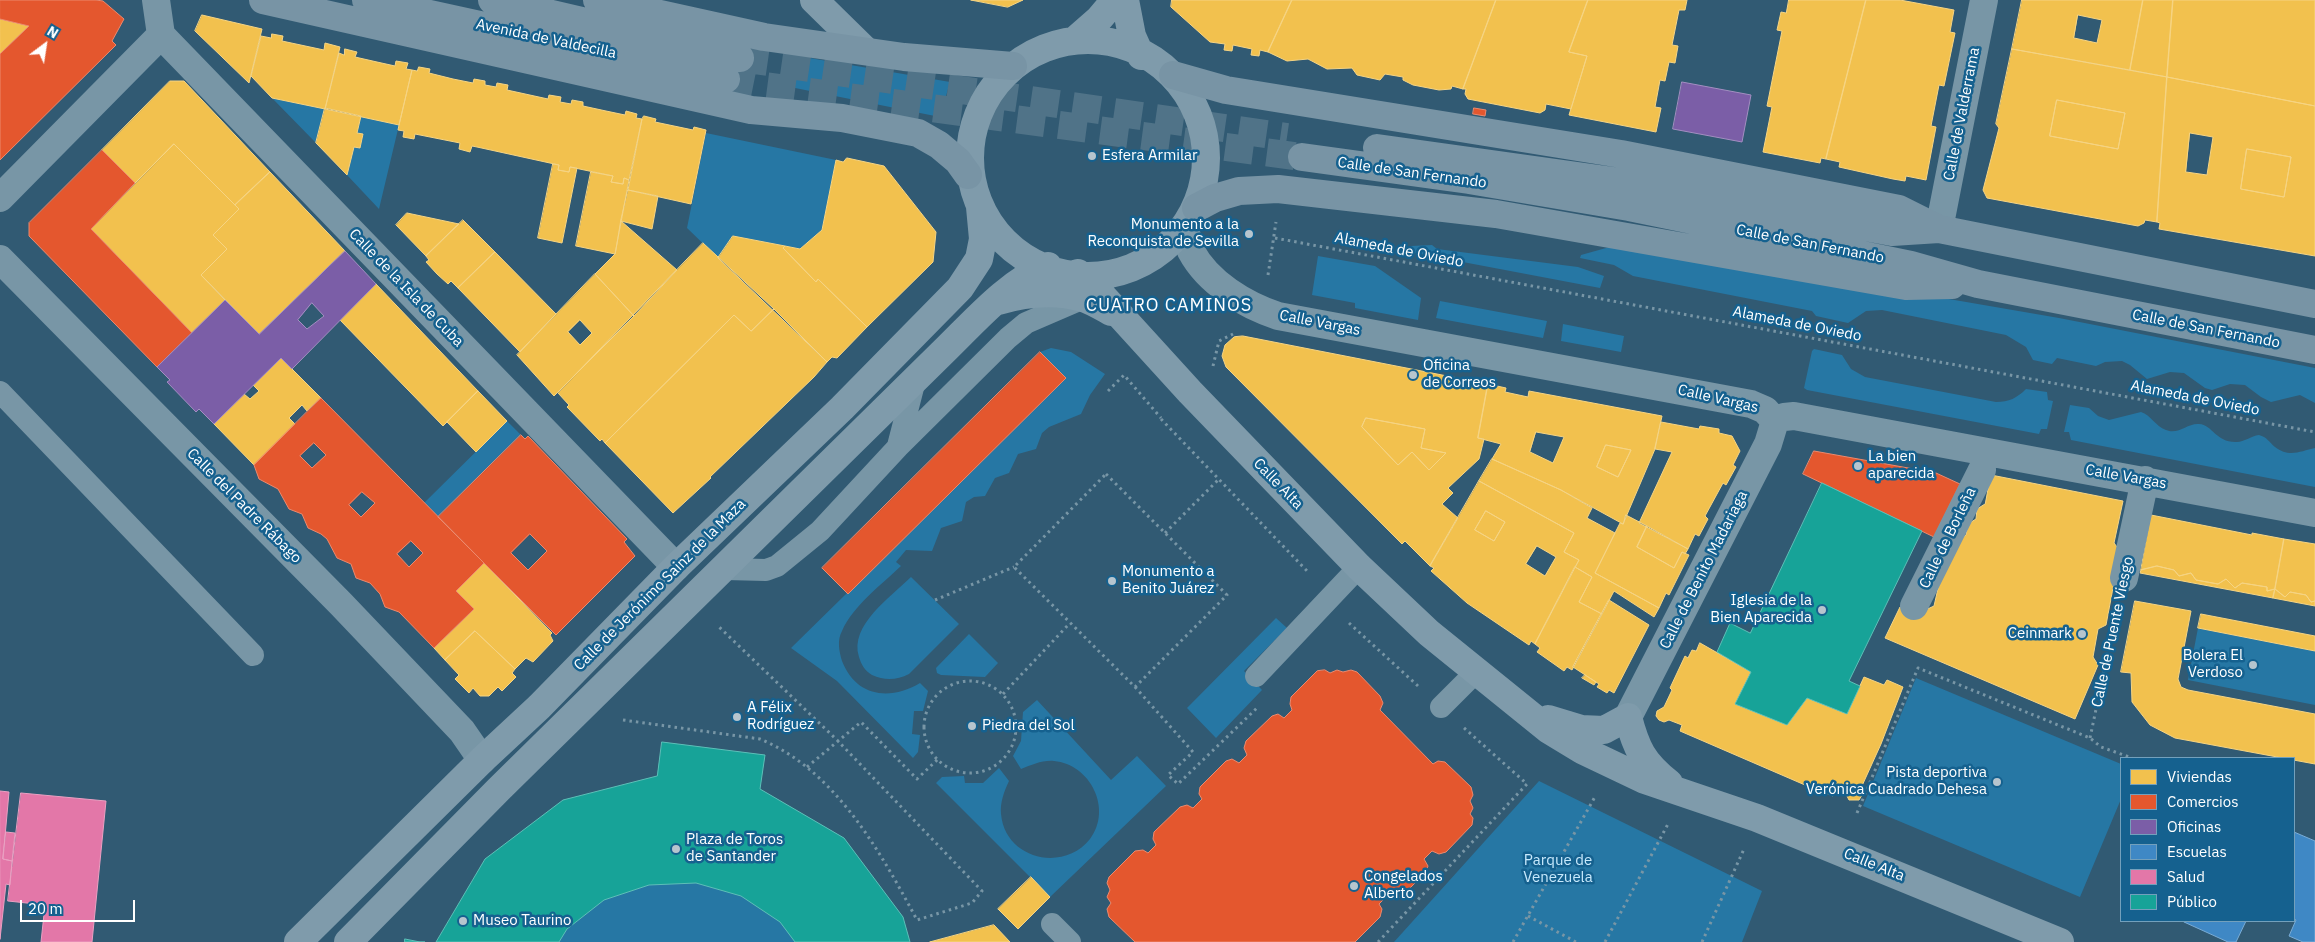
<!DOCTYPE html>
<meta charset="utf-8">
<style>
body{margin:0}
#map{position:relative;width:2315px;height:942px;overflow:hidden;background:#315a73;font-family:"IBM Plex Sans",sans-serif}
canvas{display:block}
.legend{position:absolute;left:2120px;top:757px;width:175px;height:165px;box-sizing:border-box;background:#15618f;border:1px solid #73a0bc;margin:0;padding:6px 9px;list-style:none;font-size:15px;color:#fff}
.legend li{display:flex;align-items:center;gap:10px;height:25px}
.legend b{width:25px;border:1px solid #73a0bc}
.north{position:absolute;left:20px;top:20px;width:50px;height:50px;-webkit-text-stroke:4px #15618f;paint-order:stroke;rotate:31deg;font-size:14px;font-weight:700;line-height:20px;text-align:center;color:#fff}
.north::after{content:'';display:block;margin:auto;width:18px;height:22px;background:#fff;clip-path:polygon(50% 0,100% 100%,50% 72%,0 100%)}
.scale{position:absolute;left:20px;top:900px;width:115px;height:22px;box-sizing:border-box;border:2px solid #fff;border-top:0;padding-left:6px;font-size:15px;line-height:18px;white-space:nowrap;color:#fff;-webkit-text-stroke:4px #15618f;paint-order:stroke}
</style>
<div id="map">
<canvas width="2315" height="942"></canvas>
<ul class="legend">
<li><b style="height:14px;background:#f2c14e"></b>Viviendas</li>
<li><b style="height:14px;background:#e4572e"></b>Comercios</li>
<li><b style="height:14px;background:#7b5ea7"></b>Oficinas</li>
<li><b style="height:14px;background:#3f88c5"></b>Escuelas</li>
<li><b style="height:14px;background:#e377a8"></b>Salud</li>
<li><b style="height:14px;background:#17a398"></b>Público</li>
</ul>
<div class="north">N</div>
<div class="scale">20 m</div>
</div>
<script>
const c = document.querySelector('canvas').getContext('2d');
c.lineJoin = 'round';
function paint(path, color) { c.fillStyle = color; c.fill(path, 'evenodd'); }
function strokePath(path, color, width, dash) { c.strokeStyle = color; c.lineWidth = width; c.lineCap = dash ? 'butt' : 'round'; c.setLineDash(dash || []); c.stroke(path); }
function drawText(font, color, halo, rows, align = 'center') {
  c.font = font + ' "IBM Plex Sans",sans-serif'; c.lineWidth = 5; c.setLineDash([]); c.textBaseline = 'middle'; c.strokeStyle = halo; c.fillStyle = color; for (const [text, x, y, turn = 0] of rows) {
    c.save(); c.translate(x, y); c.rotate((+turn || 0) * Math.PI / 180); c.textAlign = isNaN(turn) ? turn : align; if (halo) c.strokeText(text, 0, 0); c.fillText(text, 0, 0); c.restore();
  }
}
const green = new Path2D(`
 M798,56L950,82L940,117L790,87Z
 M272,98L325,108L316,143Z
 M361,116L399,125L379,209L347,175L354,147L360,148L363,135L357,133Z
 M706,133L836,160L822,230L800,249L734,236L718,258L687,228Z
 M1624,243L2059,318L2315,368V403L2300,395L2271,402L2261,397L2245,385L2230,384L2212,390L2205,388L2184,373L2170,372L2147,379L2130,365L2122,361L2105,362L2096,366L2057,358L2052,364L2033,360L2026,347L2006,335L1882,310L1866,311L1848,323L1816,316L1812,311L1633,276L1614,265L1580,258L1581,255Z
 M1432,245L1437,249L1578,267L1604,276L1600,288L1410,252L1411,246Z
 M1318,256L1375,266L1421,298L1418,320L1355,308V303L1312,295Z
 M1440,301L1547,321L1543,338L1436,318Z
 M1563,324L1624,336L1621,352L1561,341Z
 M1051,348L1071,352L1105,374L1090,395L1081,414L1049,427L1042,433L1036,449L1018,454L1009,473L995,478L985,496L974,497L966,502L962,521L941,528L932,551L906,550L896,562L901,566C881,585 853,606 842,631C837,640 839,651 842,661C856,697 890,701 920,683L928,691L923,711H914L912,734L920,735L918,752L913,758L837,681L791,648L1066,378L1040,352Z
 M1814,349L1842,355L1851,369L1865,377L1996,402C2009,402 2017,398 2026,389L2047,392L2048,400L2053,401L2047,429H2041L2039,434L1807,390L1804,388L1812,351Z
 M2070,405L2089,408L2098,416L2109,420L2141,412C2151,415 2155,426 2166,430C2179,435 2187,423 2199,424C2213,425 2216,443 2237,442C2244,442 2251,436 2259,435C2267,437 2269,442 2275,447C2289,458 2301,451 2315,448V487L2071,440L2069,432H2064Z
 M507,421L521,435L438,517L424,503Z
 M911,577L959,624L909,674C897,680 885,681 872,675C865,671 861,664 859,657C849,625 891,597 911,577Z
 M1276,618L1287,628L1244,671L1262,690L1216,738L1187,708Z
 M2198,628L2315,651V705L2188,680Z
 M969,634L998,663L985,677L941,675L937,673L936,668Z
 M1916,678L2121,764V799L2080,897L1863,806Z
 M1037,700L1111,780L1137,756L1166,786L1050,897L936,783L942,777L964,776L965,783H983L999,768L1009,781C1004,792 1000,802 1001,814C1005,859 1063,873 1090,839C1113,809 1090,764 1054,761C1042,760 1032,765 1021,769L1013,756L1021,741L1023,712Z
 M662,742L765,755L760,789L844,838L903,917L910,942H436L657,776Z
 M1539,781L1762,891L1742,942H1394Z`);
const homes = new Path2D(`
 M971,0H1023L1008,7Z
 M1172,0H1292L1268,52L1260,50L1259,56L1251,55L1252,49L1233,45L1232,51L1224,50L1225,44L1210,42L1171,7Z
 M1292,0H1496L1463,89L1452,86L1451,89L1439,90L1413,85L1403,80V77L1385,74L1380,80L1357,75L1352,68L1327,69L1308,59L1287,61L1268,52Z
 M1496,0H1588L1569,52L1587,56L1571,109L1546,104L1545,110L1540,113L1468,99L1465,94L1466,89H1463Z
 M1588,0H1687L1685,10H1679L1672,45L1678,46L1675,63L1669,62L1665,81L1660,80L1655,107L1661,108L1656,132L1569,115L1587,56L1569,52Z
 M1789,0H1866L1826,159L1821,158L1820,163L1763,152L1772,107L1767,106L1782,31L1777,30L1781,12L1786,13Z
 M1866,0H1900L1954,10L1950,32L1955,33L1944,86L1939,85L1931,126L1936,127L1926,180L1906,176L1905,181L1893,179L1839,167L1840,162L1826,159Z
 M2022,0H2143L2130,70L2012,49ZM2078,15L2102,20L2097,43L2074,38Z
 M2143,0H2173L2167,77L2130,70Z
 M2173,0H2315V106L2167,77Z
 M202,15L262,29L249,83L195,31Z
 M0,19L29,26L0,54Z
 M272,34L283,36L282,41L324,50L325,43L340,47L325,109L272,98L251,76L261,36L271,38Z
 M345,49L357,52L355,57L377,62L395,66L396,61L408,63L406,69L412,70L399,125L325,109L339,53L344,55Z
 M2012,49L2167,77L2157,222L2145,220L2144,223L2138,226L1987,198L1983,190L1999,128L1996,124ZM2057,100L2125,113L2118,149L2050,136Z
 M419,67L430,69L429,73L453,79L473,83L474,79L485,81V85L496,87L497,83L508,85L507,90L548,99L549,95L561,97L560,102L571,104L572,100L583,102V106L606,111L625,115L626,111L637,114L636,118L642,119L629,180L624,178L623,184L611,182L613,176L570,167L569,172L558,170L559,165L477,147L472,146L470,152L459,149L460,143L415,134L414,139L403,137L404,131L398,130L399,125L412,70L417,71Z
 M2167,77L2315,106V256L2159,229L2160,223L2157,222ZM2190,133L2213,137L2207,175L2186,172ZM2247,149L2291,157L2284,197L2241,189Z
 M170,81H184L270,172L235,205L174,144L135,183L102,150Z
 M2057,100L2125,113L2118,149L2050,136Z
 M325,108L361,116L357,133L363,134L360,148L354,147L347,175L316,143Z
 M644,116L656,119L655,122L693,130L694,127L706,130L691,204L628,190L642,119Z
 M174,144L239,209L213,235L227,249L201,275L225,300L192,333L91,229Z
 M2247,149L2291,157L2284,197L2241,189Z
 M847,158L884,166L936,232L933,262L867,327L818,279L816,282L783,248L785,246L800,249L822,230L836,160L843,162Z
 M553,164L559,165L558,170L569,172L570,167L577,168L562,243L538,238Z
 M270,172L345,251L259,334L201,275L227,249L213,235L239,209L235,205Z
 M591,172L613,176L611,182L623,184L624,178L629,180L615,254L576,246Z
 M628,190L658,196L652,229L621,221Z
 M407,213L459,224L426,256L396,225Z
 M463,220L495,252L458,288L451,281L448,284L437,274L426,262L429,260L426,256Z
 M621,221L677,270L634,316L595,274L615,254Z
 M733,236L785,246L783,248L816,282L818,279L867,327L837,358L832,357L827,362L718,258Z
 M703,243L774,309L751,331L734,315L605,443L602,439L600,441L567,407L569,405L558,393Z
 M495,252L556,314L520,352L458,288Z
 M595,274L634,316L554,396L517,355ZM580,320L592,333L580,345L568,332Z
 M376,284L478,391L443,426L340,320Z
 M774,309L827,362L814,377L710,477L711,478L673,513L605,443L734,315L751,331Z
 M1243,336L1488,384L1478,438L1484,439L1479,459L1448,488L1453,493L1442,504L1458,518L1430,566L1405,541L1402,544L1226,367L1222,356L1225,345L1234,337ZM1366,418L1425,429L1421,448L1446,453L1429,470L1412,452L1398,465L1362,427Z
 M281,358L321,398L307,411L302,405L289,418L295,424L254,465L214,424L244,394L250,399L259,391L253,385Z
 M1488,384L1506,388L1505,392L1528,397L1529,391L1662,416L1655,449L1623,524L1561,490L1492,459L1501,444L1478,438ZM1536,432L1564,437L1553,463L1530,452ZM1606,445L1631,450L1618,477L1597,467Z
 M478,391L507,421L476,452L447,422Z
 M1366,418L1425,429L1421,448L1446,453L1429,470L1412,452L1398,465L1362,427Z
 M1661,422L1699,429L1700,426L1719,429V433L1732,436L1740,451L1733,465L1736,467L1726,485L1723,483L1705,516L1708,519L1699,536L1695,534L1688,549L1639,523L1672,452L1655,449Z
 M1606,445L1631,450L1618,477L1597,467Z
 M1492,459L1561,490L1592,508L1587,518L1615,533L1595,573L1659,608L1654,617L1614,591L1602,614L1579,602L1592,577L1575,567L1579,560L1564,552L1574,533L1479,481Z
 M1991,475L2123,501L2114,543L2120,551L2106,625L2098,629L2093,657L2098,665L2075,719L1885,638L1900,607L1919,617L1921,612L1934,606L1940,580L1960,539L1966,535L1968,524L1976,519L1977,509L1985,504Z
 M1479,481L1574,533L1564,552L1579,560L1535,644L1531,641L1529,645L1467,603L1431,571L1434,568L1430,566ZM1486,511L1505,522L1494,541L1475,530ZM1537,546L1556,557L1545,576L1526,564Z
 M1486,511L1505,522L1494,541L1475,530Z
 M1626,515L1647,526L1637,547L1674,568L1682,552L1689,555L1669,595L1666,593L1659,608L1595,573L1620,523L1623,524Z
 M2151,515L2252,535V533L2284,539L2275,589L2267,591V587L2242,583L2235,588L2226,579L2218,584L2196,580L2191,573L2179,576L2174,570L2157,566L2141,570Z
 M1647,526L1688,549L1685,554L1682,552L1674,568L1637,547Z
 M2284,539L2315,544V601L2311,602L2306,595L2290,592L2285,597L2275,589Z
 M484,563L552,633L550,635L553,641L533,662L526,658L515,669L475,631L445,660L434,648L474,609L456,591Z
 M2157,566L2174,570L2179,576L2191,573L2196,580L2218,584L2226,579L2235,588L2242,583L2267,587V591L2275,589L2273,598L2140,573L2141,570Z
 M1575,567L1592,577L1579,602L1602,614L1572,670L1567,667L1564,671L1537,652L1540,648L1535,644Z
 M2275,589L2285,597L2290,592L2306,595L2311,602L2315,601V606L2273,598Z
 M1609,600L1649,625L1614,693L1609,690L1607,693L1597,687L1599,684L1573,667Z
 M2135,601L2191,611L2178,679L2181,687L2188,690L2315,714V764L2175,738L2150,725L2132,702L2131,673L2121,672Z
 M2201,614L2315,636V651L2198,628Z
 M475,631L515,669L512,673L516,677L502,691L498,687L489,696H480L473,688L469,693L455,679L459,675L445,660Z
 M1700,643L1751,672L1735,704L1787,725L1807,698L1847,714L1864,677L1884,685L1887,680L1903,687L1881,744L1861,788L1862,795L1859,800H1849L1846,794L1835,791L1833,796L1805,785L1680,731L1682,725L1669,720L1664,722L1659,720L1656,716L1657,711L1664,707L1672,690L1670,688L1685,656L1688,658L1692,650L1696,651Z
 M1585,675L1596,682L1594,685L1582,678Z
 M1031,877L1050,897L1018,929L998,909Z
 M994,925L1010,942H930Z`);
const shops = new Path2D(`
 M0,0H96L103,1L124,19L112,41L116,45L0,160V54L29,26L0,19Z
 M1474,108L1486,110L1485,116L1473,114Z
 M102,150L135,183L91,229L192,333L157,367L29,236V223Z
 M1040,352L1066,378L848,594L822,568Z
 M321,398L484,563L456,591L474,609L434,648L399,612L385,607L380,594L370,583L356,578L351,564L337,558L327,539L321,534L308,528L302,514L289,509L278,489L259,479L254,465ZM314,443L326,455L312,468L300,456ZM362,492L375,503L361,517L349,505ZM411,541L423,553L409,567L397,554Z
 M521,435L525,439L528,436L627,539L624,542L635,556L556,635L438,517ZM530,534L547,551L528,570L511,553Z
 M1814,451L1936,473L1960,484L1934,537L1803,474Z
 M1325,670L1330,673L1337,670L1343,672L1351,670L1357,672L1380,696L1383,703L1380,710L1433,764L1438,761L1445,762L1471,787L1473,795L1470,801L1473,808L1470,814L1473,818L1472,825L1446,852L1439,854L1432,851L1424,859L1428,866L1426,872L1401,897L1394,899L1387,896L1379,904L1382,909L1380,917L1355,942H1135L1109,917L1107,909L1111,903L1107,897L1110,890L1107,883L1109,877L1135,851L1143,850L1148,853L1156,845L1153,839L1154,832L1180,807L1187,805L1193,808L1202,799L1199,794L1200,787L1226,761L1232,759L1239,763L1247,755L1244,748L1246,741L1272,716L1278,714L1284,718L1292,710L1290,704L1291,697L1317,671Z`);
const offices = new Path2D(`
 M1682,82L1751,95L1742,142L1673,129Z
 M345,251L376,284L292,369L281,358L214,424L199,409L196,412L167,382L170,380L157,367L225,300L259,334ZM312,303L324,316L307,329L298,320Z`);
const schools = new Path2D(`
 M2294,832L2315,841V942H2303L2289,936L2296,920L2294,919Z
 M2184,921H2246L2236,942H2228L2184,922Z`);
const health = new Path2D(`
 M0,791L9,792L3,859L12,861L10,885L6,884L0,939Z
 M21,793L106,801L92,942H41L45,905L8,901Z
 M6,832L15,833L12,861L3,859Z`);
const public = new Path2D(`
 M1822,483L1922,531L1849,681L1860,686L1847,714L1807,698L1787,725L1735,704L1751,672L1717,652L1730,623L1750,633Z
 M662,742L765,755L760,789L844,838L903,917L910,942H795L780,922L741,896L696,883L649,885L604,900L567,929L559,942H436L485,859L563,800L657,776Z
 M405,939L420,942H425H405Z`);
const primaryTunnel = new Path2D(`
 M740,58L1287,137
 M726,79L756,85L1302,157`);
const path = new Path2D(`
 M1275,238L2315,432
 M1268,275L1276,222
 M1213,366L1219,341L1233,334
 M1108,391L1124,375L1161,418
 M1161,419L1309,573
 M1106,474L1227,595L1135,687L1014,567Z
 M1165,533L1218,480
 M935,600L1014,567
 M1349,623L1418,686
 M924 727a46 46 0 1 1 92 0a46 46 0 1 1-92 0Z
 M1135,687L1193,752L1168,775L1178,784L1258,707
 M1003,694L1070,623
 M623,720L760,739C835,770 880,851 917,920L972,903L982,891L837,740L717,625
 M2090,738L2117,609
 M807,767L861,722L917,779L938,759
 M1857,813L1918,668L2090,738L2101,747L2132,758
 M1528,916L1576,942
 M1378,942L1527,784L1463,727
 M1513,942L1596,795
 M1605,942L1668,824
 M1702,942L1744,849`);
const lane = new Path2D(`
 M0,392L253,655
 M898,446L915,380
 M725,569L766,570L777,566L820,531L898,447L1008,338L1026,323L1084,298
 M1256,676L1359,567
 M1441,707L1476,672
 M1052,924L1070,942`);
const street = new Path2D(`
 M156,0L161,35L676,567
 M0,198L161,35
 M1185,228C1187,235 1188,244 1191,251C1208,283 1245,305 1278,316L1751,404L1765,410L1775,421
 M1939,229L1984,0
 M0,259L341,604L462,731L482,760
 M1775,421L1784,417L1794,416L2315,513
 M2124,578L2145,480
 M1914,606L1982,470
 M1628,717L1768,444L1775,421`);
const secondary = new Path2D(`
 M814,0L865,50
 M1125,0L1132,36L1141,56
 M1075,40L1099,19L1115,0
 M970 158a118 118 0 1 1 236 0a118 118 0 1 1-236 0Z
 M1078,273L1098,291L1190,392L1359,567L1429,633L1549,730L1582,750L1645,780L1757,818L2060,942
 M998,301C1025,293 1055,290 1083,298C1092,301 1102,307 1111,312
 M1548,719L1581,729L1604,730L1628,717C1636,748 1643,763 1669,783
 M298,942L482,760L539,707L676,567L842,408L960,288L979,259L983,239L980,207
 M348,942L499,789L943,352C975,321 1007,283 1048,266`);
const primary = new Path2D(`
 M263,0L751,110L842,118L918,133L939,145L958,161L968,175
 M366,0L726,79
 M492,0L740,58
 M597,0L764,37L904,57L1013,66
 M1173,75L1226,90L1621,154L1899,209L1939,229
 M1377,148L1635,184L1892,232L1939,229L2315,304
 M1302,157L1469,180L1629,207L1911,265L1978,284L2315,350
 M1196,208L1215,198L1239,191L1278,189L1496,214L1906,286L1952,285`);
const markers = [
 [1092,156,5,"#b7c5ce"],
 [1249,234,5,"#b7c5ce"],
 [1413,375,5,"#b7c5ce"],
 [1858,466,5,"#b7c5ce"],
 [1112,581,5,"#b7c5ce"],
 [1822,610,5,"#b7c5ce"],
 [2082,634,5,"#b7c5ce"],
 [2253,665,5,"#b7c5ce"],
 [737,717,5,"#b7c5ce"],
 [972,726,5,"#b7c5ce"],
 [1997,782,5,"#b7c5ce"],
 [676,849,5,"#b7c5ce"],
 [1354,886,5,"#b7c5ce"],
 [463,921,5,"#b7c5ce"]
];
const streetNames = [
 ["Avenida de Valdecilla",546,39,12],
 ["Calle de Valderrama",1962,114,-79],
 ["Calle de San Fernando",1412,173,8],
 ["Calle de San Fernando",1810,244,11],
 ["Alameda de Oviedo",1399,250,11],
 ["Calle de la Isla de Cuba",406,288,46],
 ["Calle Vargas",1320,323,11],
 ["Alameda de Oviedo",1797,324,11],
 ["Calle de San Fernando",2206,329,11],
 ["Alameda de Oviedo",2195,398,11],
 ["Calle Vargas",1718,399,13],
 ["Calle Vargas",2126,477,10],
 ["Calle Alta",1278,484,46],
 ["Calle del Padre Rábago",244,506,45],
 ["Calle de Borleña",1948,538,-64],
 ["Calle de Benito Madariaga",1704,570,-63],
 ["Calle de Jerónimo Sainz de la Maza",660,585,-45],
 ["Calle de Puente Viesgo",2113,632,-78],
 ["Calle Alta",1874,865,22]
];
const poiNames = [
 ["Esfera Armilar",1102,156],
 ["Monumento a la",1239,225,"right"],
 ["Reconquista de Sevilla",1239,242,"right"],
 ["Oficina",1423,366],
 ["de Correos",1423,383],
 ["La bien",1868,457],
 ["aparecida",1868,474],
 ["Monumento a",1122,572],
 ["Benito Juárez",1122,589],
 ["Iglesia de la",1812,601,"right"],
 ["Bien Aparecida",1812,618,"right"],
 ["Ceinmark",2072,634,"right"],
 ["Bolera El",2243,656,"right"],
 ["Verdoso",2243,673,"right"],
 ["A Félix",747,708],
 ["Rodríguez",747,725],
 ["Piedra del Sol",982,726],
 ["Pista deportiva",1987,773,"right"],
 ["Verónica Cuadrado Dehesa",1987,790,"right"],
 ["Plaza de Toros",686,840],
 ["de Santander",686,857],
 ["Congelados",1364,877],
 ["Alberto",1364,894],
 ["Museo Taurino",473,921]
];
const parkNames = [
 ["Parque de",1558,861],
 ["Venezuela",1558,878]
];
const quarterNames = [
 ["CUATRO CAMINOS",1169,306]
];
paint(green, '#2677a4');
paint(homes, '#f2c14e');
strokePath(homes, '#f6d483', 1);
paint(shops, '#e4572e');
strokePath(shops, '#ec896d', 1);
paint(offices, '#7b5ea7');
strokePath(offices, '#a38ec1', 1);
paint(schools, '#3f88c5');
strokePath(schools, '#79acd6', 1);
paint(health, '#e377a8');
strokePath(health, '#eba0c2', 1);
paint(public, '#17a398');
strokePath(public, '#5dbfb7', 1);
strokePath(primaryTunnel, '#507388', 28, [28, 14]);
strokePath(path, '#7896a6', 3, [2.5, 4]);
strokePath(lane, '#7896a6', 22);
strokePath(street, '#7896a6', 28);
strokePath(secondary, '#7f9bab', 28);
strokePath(primary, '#7894a5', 28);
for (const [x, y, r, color] of markers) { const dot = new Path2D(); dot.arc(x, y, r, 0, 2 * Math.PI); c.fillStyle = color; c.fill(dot); strokePath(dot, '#15618f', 2); }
drawText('15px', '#fff', '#15618f', streetNames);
drawText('15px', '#fff', '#15618f', poiNames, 'left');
drawText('15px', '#c7e9fc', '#15618f', parkNames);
c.letterSpacing = '1px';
drawText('18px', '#fff', '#15618f', quarterNames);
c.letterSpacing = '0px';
</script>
